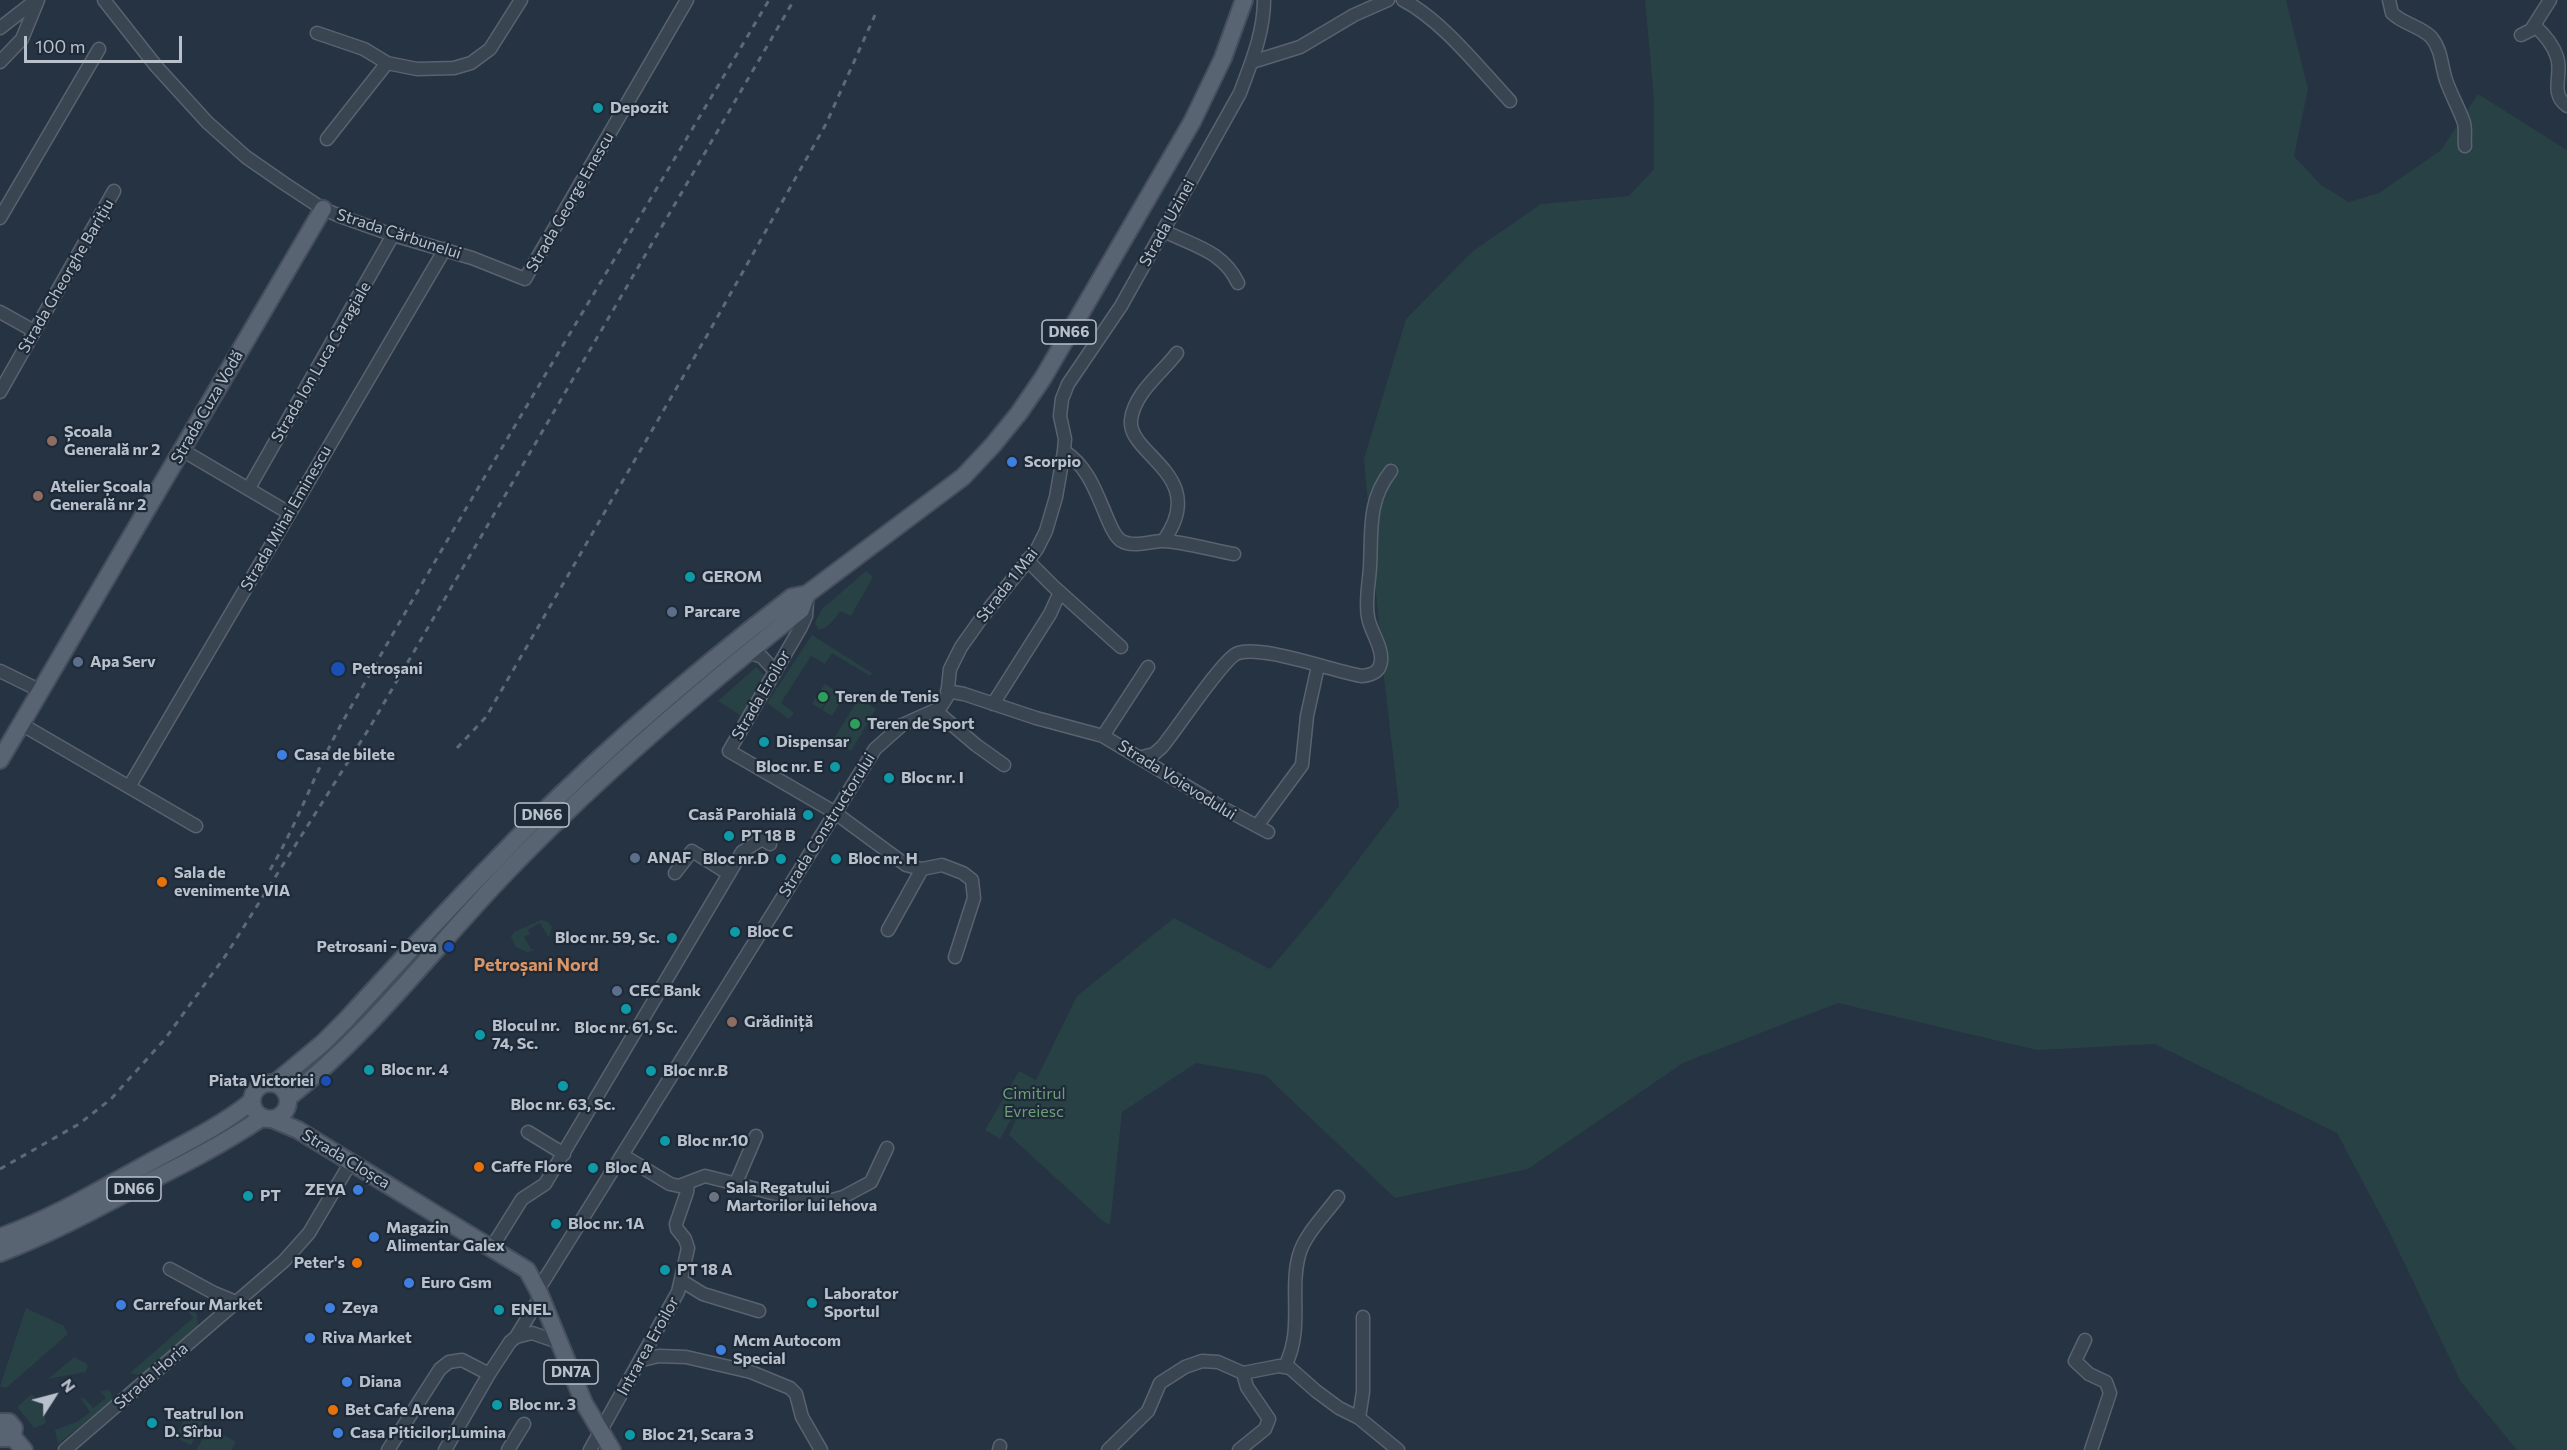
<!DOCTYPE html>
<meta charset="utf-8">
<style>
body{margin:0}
#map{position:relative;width:2567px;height:1450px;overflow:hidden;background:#263343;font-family:Commissioner,sans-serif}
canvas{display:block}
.north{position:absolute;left:24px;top:1366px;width:60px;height:60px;-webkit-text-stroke:4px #1f2a38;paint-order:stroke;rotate:54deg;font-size:16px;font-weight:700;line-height:24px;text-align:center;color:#b8c0cc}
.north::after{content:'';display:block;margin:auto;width:21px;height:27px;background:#b8c0cc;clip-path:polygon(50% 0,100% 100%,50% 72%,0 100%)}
.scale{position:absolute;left:24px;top:36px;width:158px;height:27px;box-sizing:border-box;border:3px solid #b8c0cc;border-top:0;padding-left:8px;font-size:18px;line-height:21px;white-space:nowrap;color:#b8c0cc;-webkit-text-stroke:4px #1f2a38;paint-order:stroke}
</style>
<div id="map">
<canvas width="2567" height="1450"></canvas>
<div class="north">N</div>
<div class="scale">100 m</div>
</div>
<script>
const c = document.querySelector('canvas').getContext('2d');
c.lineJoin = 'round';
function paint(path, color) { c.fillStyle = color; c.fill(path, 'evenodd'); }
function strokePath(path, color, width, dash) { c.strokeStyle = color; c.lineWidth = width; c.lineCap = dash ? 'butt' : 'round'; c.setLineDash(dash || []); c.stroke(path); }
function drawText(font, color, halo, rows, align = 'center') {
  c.font = font + ' Commissioner,sans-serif'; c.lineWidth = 4.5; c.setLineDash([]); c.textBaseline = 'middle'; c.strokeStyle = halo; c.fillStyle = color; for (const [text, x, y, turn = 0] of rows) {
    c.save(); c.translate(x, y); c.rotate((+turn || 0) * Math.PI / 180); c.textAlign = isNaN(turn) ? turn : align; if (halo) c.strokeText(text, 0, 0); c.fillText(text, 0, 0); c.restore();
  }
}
const green = new Path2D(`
 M1645,0H2286L2308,89L2294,156L2321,185L2349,202L2379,193L2441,150L2478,94L2567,150V1450H2517L2461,1382L2390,1233L2337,1133L2155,1044L2037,1050L1838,1003L1683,1063L1528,1169L1395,1198L1265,1075L1196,1063L1122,1112L1110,1225L1104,1222L1009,1135L1017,1117L1013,1116L1000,1139L985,1130L1019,1071L1036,1080L1077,996L1174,918L1270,969L1324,905L1399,806L1382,661L1364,459L1406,319L1473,251L1541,204L1629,196L1654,169V100Z
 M866,571L873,577L851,616L840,611C835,619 827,629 818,630L815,622L822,609Z
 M812,635L872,673L870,676L832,653L825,664L811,656L781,703L794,713L789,719L767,703Z
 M756,667L765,676L764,683L743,717L718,701Z
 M825,684L844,696L832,716L822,710L834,690L821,709L812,704Z
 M859,698L876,709L851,751L833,740Z
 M461,907V912L337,1048L295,1085L292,1081Z
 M541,920L548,922L552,927L549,938L540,923L528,930L530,934L524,937L531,949L535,950L527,952L516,947L511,937L514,932Z
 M189,1305L197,1314L198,1326L142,1376L130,1373L193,1318L186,1307Z
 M26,1308L64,1326L68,1334L6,1388L0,1386Z
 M74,1357L86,1363L88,1367L85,1372L48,1379Z
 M107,1390L111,1392L112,1401L58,1444L55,1430L77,1422L90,1412L81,1399L84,1398L93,1408L106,1398L100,1391Z
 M32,1394L42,1406L46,1423L34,1428L18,1408L19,1405Z
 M187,1414L203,1422L191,1445L175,1437Z
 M210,1427L236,1442L231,1450H196Z`);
const minor = new Path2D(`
 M104,0L156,66L207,122L246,157L285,184L323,209L345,218L393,235L472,258L525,279L687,0
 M1403,0C1443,21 1479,68 1510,101
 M2389,0L2392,13C2403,24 2420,26 2431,37C2442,50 2441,65 2446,80C2451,95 2459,108 2464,123C2466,130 2464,139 2465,146
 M2534,25C2544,34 2553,44 2557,57C2563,75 2549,93 2567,106
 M0,28L36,0
 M317,33L364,49L387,63L417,69L454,68L471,63L490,49L521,0
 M2521,35L2531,30L2550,0
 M0,62L22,39L38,0
 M1252,62L1300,47L1354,15L1388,0
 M327,139L387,63
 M0,218L99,49
 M1164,231C1194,246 1223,251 1238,283
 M0,312L34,331
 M0,392L114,191
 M182,450L289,513
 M1064,451C1089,467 1097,495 1108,520C1111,527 1114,535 1120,540C1132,548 1148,542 1161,541C1177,540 1216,551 1234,554
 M249,488L393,235
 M1164,540C1210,475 1127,455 1131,420C1134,393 1162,373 1177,353
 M1027,560L1053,586L1121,647
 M807,602L806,616L801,627L729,751L834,812L906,865L922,869L942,865L963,873L972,880L974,898L955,957
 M748,652L762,657L775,671
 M0,671L41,691
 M947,691L964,694L1036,718L1103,736L1223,808L1268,832
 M993,704L1050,614L1060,592
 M936,711L976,745L1004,765
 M21,724L196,826
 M1103,736L1148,667
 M1142,757L1154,754L1162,747C1177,729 1221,662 1236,654C1258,643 1335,672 1362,676C1372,675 1380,672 1381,661C1383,647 1370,631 1368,617C1365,600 1369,584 1370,567C1372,532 1367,501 1391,471
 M129,787L445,249
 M1257,826L1302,765L1307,716L1318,666
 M675,873L692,851L729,874
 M888,930L922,869
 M528,1132L564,1154
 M622,1155L670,1184L679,1186L705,1176L788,1197L829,1201L843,1197L871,1182L887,1148
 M735,1185L756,1136
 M492,1247L522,1199L545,1184L742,852L762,839L770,844
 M170,1269L214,1293L236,1302
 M682,1281L703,1294L759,1311
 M538,1290L875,749L902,725L940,708L947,697L950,669L961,647L983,616L1037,549L1046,531L1056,497L1064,451L1065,439L1060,416L1062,399L1068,384L1121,306L1240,93C1251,63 1264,33 1264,0
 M516,1337L536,1304L541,1299
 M2085,1340L2075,1361L2089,1374L2106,1382L2110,1393L2091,1450
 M642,1360L659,1356L686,1357L751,1372L790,1388L796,1394L802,1417L821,1450
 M1285,1366C1304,1329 1289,1291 1299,1255C1305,1234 1325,1215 1338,1197
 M1359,1418L1363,1392V1317
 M65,1450L284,1261L309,1233L351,1162
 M388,1450L440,1369L449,1362L462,1360L489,1374
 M445,1450L489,1374L510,1342L516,1337L532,1333L558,1342
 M508,1450L524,1424
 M590,1450L678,1292L688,1248L685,1239L677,1229L676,1224L687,1192L688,1183
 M999,1450L1000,1446
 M1108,1450L1148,1411L1160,1383L1185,1367L1202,1361L1218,1362L1243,1373L1279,1366L1290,1368L1316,1391L1339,1408L1359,1418L1398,1450
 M1239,1450L1265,1429L1269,1419L1247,1387L1243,1373`);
const major = new Path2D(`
 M0,760L323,209
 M252 1101a18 18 0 1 1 36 0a18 18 0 1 1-36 0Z
 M275,1083L323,1043L346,1020C393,969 440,917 489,867C582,769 685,679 792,597L807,594L963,477L993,445L1019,413L1043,378L1192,122L1223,58L1244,0
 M288,1098C368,1035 430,953 500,879C592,782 696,693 801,610L807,594
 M272,1119L298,1130L527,1270L538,1290L584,1403L612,1450
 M0,1237C51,1219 98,1191 145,1165C181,1145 220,1127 252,1101
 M0,1253C46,1236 90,1212 134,1189C178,1167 222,1145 263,1117
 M0,1422H9L14,1428L13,1434L9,1438H0
 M12,1436L24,1450`);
const rail = new Path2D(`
 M457,748L486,717L709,332L826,124L875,15
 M270,870C298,823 316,769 343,721C481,478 627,240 769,0
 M0,1169L79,1124L111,1099L165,1039L226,955L370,727L794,0`);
const markers = [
 [598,108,6,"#0f9aa8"],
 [52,441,6,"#8d6e63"],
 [1012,462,6,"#3f7fe0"],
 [38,496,6,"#8d6e63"],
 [690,577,6,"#0f9aa8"],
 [672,612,6,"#5c6f8a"],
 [78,662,6,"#5c6f8a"],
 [338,669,8,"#1a4fb4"],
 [823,697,6,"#2e9e5b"],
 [855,724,6,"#2e9e5b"],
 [764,742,6,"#0f9aa8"],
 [282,755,6,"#3f7fe0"],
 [835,767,6,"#0f9aa8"],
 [889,778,6,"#0f9aa8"],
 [808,815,6,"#0f9aa8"],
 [729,836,6,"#0f9aa8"],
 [635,858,6,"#5c6f8a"],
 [781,859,6,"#0f9aa8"],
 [836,859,6,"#0f9aa8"],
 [162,882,6,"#e8710a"],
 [735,932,6,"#0f9aa8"],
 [672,938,6,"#0f9aa8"],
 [449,947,6,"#1a4fb4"],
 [617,991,6,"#5c6f8a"],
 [626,1009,6,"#0f9aa8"],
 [732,1022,6,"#8d6e63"],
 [480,1035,6,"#0f9aa8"],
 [369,1070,6,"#0f9aa8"],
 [651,1071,6,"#0f9aa8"],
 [326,1081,6,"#1a4fb4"],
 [563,1086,6,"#0f9aa8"],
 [665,1141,6,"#0f9aa8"],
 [479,1167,6,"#e8710a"],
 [593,1168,6,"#0f9aa8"],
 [358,1190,6,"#3f7fe0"],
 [248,1196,6,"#0f9aa8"],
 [714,1197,6,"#6b7280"],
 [556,1224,6,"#0f9aa8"],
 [374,1237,6,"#3f7fe0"],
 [357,1263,6,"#e8710a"],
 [665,1270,6,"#0f9aa8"],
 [409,1283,6,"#3f7fe0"],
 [812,1303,6,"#0f9aa8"],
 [121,1305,6,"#3f7fe0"],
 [330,1308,6,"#3f7fe0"],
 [499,1310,6,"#0f9aa8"],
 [310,1338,6,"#3f7fe0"],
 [721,1350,6,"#3f7fe0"],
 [347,1382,6,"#3f7fe0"],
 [497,1405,6,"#0f9aa8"],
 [333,1410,6,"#e8710a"],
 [152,1423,6,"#0f9aa8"],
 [338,1433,6,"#3f7fe0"],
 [630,1435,6,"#0f9aa8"]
];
const shields = [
 [1069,332,54],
 [542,815,54],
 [134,1189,54],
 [571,1372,54]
];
const shieldNames = [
 ["DN66",1069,332],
 ["DN66",542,815],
 ["DN66",134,1189],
 ["DN7A",571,1372]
];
const poiNames = [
 ["Depozit",610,108],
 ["Școala",64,432],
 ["Generală nr 2",64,450],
 ["Scorpio",1024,462],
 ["Atelier Școala",50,487],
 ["Generală nr 2",50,505],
 ["GEROM",702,577],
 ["Parcare",684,612],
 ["Apa Serv",90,662],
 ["Petroșani",352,669],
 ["Teren de Tenis",835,697],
 ["Teren de Sport",867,724],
 ["Dispensar",776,742],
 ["Casa de bilete",294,755],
 ["Bloc nr. E",823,767,"right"],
 ["Bloc nr. I",901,778],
 ["Casă Parohială",796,815,"right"],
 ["PT 18 B",741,836],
 ["ANAF",647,858],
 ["Bloc nr.D",769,859,"right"],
 ["Bloc nr. H",848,859],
 ["Sala de",174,873],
 ["evenimente VIA",174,891],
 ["Bloc C",747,932],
 ["Bloc nr. 59, Sc.",660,938,"right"],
 ["Petrosani - Deva",437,947,"right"],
 ["CEC Bank",629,991],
 ["Grădiniță",744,1022],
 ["Blocul nr.",492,1026],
 ["74, Sc.",492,1044],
 ["Bloc nr. 61, Sc.",626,1028,"center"],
 ["Bloc nr. 4",381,1070],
 ["Bloc nr.B",663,1071],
 ["Piata Victoriei",314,1081,"right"],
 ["Bloc nr. 63, Sc.",563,1105,"center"],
 ["Bloc nr.10",677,1141],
 ["Caffe Flore",491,1167],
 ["Bloc A",605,1168],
 ["Sala Regatului",726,1188],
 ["Martorilor lui Iehova",726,1206],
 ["ZEYA",346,1190,"right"],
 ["PT",260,1196],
 ["Bloc nr. 1A",568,1224],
 ["Magazin",386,1228],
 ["Alimentar Galex",386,1246],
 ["Peter's",345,1263,"right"],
 ["PT 18 A",677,1270],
 ["Euro Gsm",421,1283],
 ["Laborator",824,1294],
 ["Sportul",824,1312],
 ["Carrefour Market",133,1305],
 ["Zeya",342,1308],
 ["ENEL",511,1310],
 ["Riva Market",322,1338],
 ["Mcm Autocom",733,1341],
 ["Special",733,1359],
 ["Diana",359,1382],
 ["Bloc nr. 3",509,1405],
 ["Bet Cafe Arena",345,1410],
 ["Teatrul Ion",164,1414],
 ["D. Sîrbu",164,1432],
 ["Casa Piticilor;Lumina",350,1433],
 ["Bloc 21, Scara 3",642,1435]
];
const streetNames = [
 ["Strada George Enescu",570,202,-60],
 ["Strada Uzinei",1167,223,-61],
 ["Strada Cărbunelui",399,234,18],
 ["Strada Gheorghe Barițiu",66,276,-60],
 ["Strada Ion Luca Caragiale",321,362,-60],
 ["Strada Cuza Vodă",207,407,-60],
 ["Strada Mihai Eminescu",286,518,-60],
 ["Strada 1 Mai",1007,585,-52],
 ["Strada Eroilor",761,695,-60],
 ["Strada Voievodului",1177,780,32],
 ["Strada Constructorului",827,825,-58],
 ["Strada Cloșca",346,1159,31],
 ["Intrarea Eroilor",648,1346,-61],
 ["Strada Horia",151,1376,-41]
];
const parkNames = [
 ["Cimitirul",1034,1094],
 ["Evreiesc",1034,1112]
];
const neighbourhoodNames = [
 ["Petroșani Nord",536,965]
];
paint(green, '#284144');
strokePath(minor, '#596370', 15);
strokePath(major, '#444e5c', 20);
strokePath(minor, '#3a4552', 12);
strokePath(major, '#596472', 16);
strokePath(rail, '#5c6979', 3, [6, 6]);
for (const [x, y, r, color] of markers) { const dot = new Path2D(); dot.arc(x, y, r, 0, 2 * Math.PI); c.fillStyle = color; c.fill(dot); strokePath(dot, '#1f2a38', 2); }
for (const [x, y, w] of shields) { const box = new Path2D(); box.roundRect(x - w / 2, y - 12, w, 24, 4.5); c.fillStyle = '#1f2a38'; c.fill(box); strokePath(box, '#b8c0cc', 1.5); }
drawText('bold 15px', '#b8c0cc', null, shieldNames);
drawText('bold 16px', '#b8c0cc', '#1f2a38', poiNames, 'left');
drawText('16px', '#b8c0cc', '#1f2a38', streetNames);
drawText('16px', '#6e9e78', '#1f2a38', parkNames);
drawText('bold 18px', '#d99566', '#1f2a38', neighbourhoodNames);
</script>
